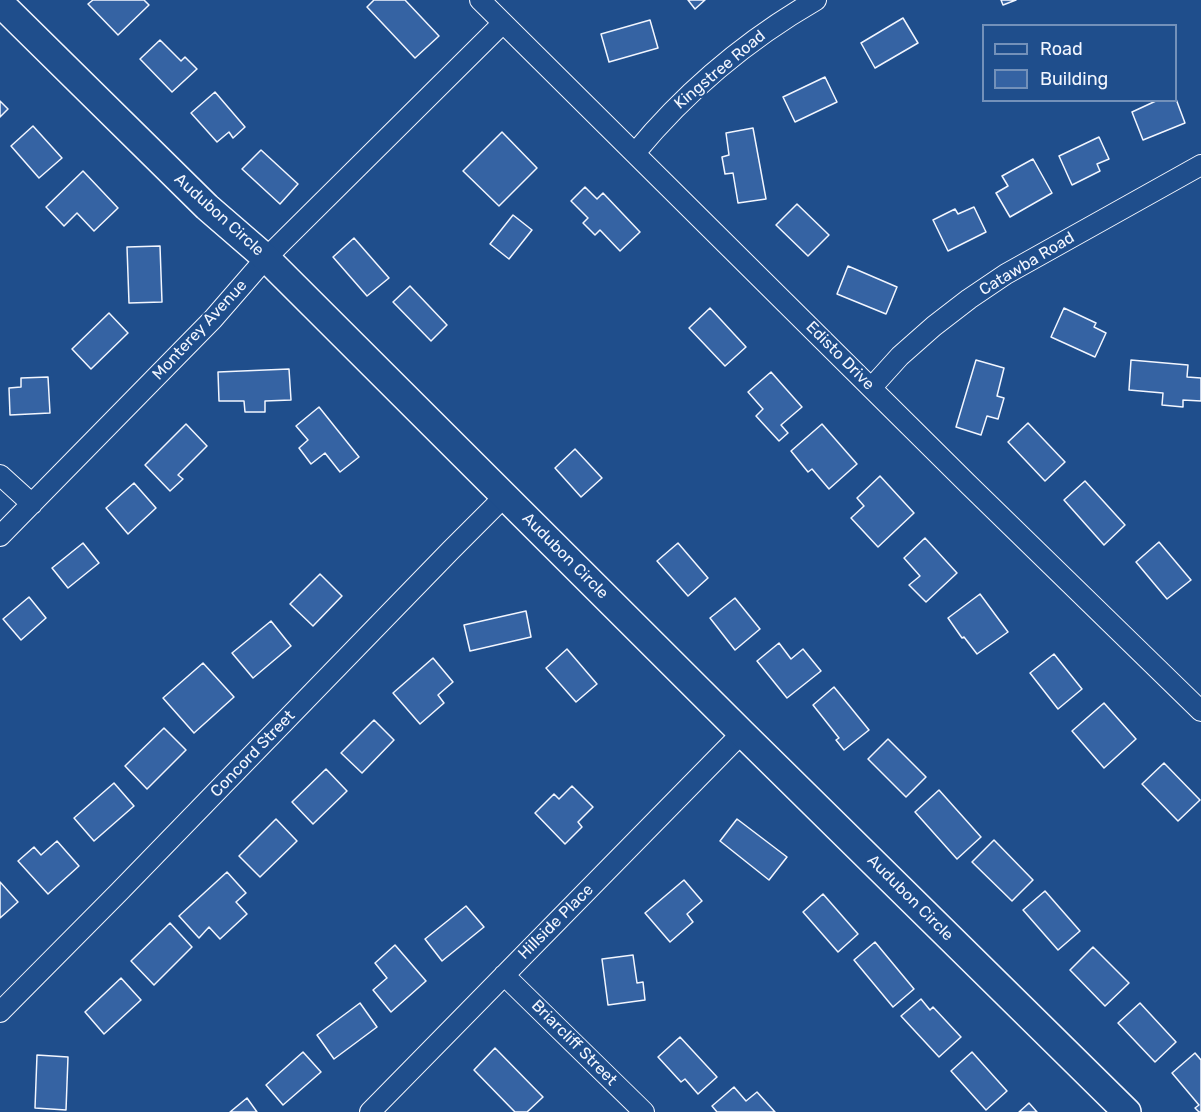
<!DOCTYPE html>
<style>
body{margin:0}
#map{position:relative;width:1201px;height:1112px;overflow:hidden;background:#1f4e8c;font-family:Rubik,sans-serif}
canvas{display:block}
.legend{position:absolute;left:982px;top:24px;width:195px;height:78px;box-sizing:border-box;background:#1f4e8c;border:2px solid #7391ba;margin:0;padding:8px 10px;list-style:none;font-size:18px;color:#f2f6ff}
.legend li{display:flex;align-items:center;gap:12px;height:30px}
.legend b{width:30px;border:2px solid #7391ba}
</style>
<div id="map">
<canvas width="1201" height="1112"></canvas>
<ul class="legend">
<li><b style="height:8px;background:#1f4e8c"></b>Road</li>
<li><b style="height:16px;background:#3563a3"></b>Building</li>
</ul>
</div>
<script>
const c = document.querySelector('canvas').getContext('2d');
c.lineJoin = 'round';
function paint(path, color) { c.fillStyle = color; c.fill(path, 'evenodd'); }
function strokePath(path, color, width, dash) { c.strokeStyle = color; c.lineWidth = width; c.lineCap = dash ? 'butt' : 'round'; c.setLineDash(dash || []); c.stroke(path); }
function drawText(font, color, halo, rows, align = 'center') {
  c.font = font + ' Rubik,sans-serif'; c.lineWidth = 4.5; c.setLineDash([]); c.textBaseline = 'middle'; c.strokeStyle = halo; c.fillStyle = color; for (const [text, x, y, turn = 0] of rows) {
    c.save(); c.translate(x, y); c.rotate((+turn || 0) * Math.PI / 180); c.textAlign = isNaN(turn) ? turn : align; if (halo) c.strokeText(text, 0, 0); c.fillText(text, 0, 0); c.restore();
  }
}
const building = new Path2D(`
 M93,0H144L149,5L118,35L88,4Z
 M374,0H405L439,36L415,58L367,7Z
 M688,0H705L695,9Z
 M1001,0H1016L1003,5Z
 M903,18L918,43L875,68L861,43Z
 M650,20L658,48L609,62L601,34Z
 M160,40L181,61L185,57L197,69L172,92L140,59Z
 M825,77L837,102L795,122L783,97Z
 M215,92L245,127L233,138L229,132L217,142L191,113Z
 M1176,99L1185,123L1143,140L1132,112L1158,100H1176Z
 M0,101L8,109L0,117Z
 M33,126L62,158L39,178L11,146Z
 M753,128L766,199L738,203L733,173L725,174L722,157L729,155L726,133Z
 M502,132L537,168L499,206L463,171Z
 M1099,137L1109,159L1097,164L1100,171L1072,185L1059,156Z
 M261,150L298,184L280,204L242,169Z
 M1033,159L1052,193L1010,217L996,193L1008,186L1002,176Z
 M83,171L118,208L94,231L77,213L64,226L46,207Z
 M585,187L597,199L603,193L640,232L620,251L600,230L595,235L583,223L588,218L571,201Z
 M797,204L829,235L808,256L776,225Z
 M974,207L986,232L948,251L933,220L955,209L958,214Z
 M513,215L532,230L509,259L490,244Z
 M354,238L389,278L367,296L333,257Z
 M160,246L162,302L129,303L127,247Z
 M848,266L897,287L886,314L837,294Z
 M410,286L447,325L431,341L393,302Z
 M710,308L746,347L725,366L689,328Z
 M1064,308L1096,323L1094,327L1106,333L1095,357L1051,337Z
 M109,313L128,333L91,369L72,349Z
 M976,360L1004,368L997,396L1004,398L998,419L987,416L981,435L956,427Z
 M1131,360L1188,365L1187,377L1201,378V401L1183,400V407L1162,405L1163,393L1129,390Z
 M289,369L291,400L265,401V412H245L244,401H219L218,372Z
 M771,372L802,407L781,425L788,433L779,441L756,416L763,409L748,392Z
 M48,377L50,413L10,415L9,388L21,387V378Z
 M319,407L359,457L340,472L325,453L311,464L299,448L308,440L296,426Z
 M1028,423L1065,462L1045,481L1008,442Z
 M186,424L207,446L178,475L183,479L170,491L145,465Z
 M822,424L857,464L829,489L812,469L808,472L791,451Z
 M575,449L602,478L581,497L555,468Z
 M880,476L914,513L878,547L851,518L864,506L857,498Z
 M1085,481L1125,525L1104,545L1064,500Z
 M134,483L156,508L128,534L106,508Z
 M925,538L957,573L926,602L909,585L920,576L904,558Z
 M1159,542L1191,580L1167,599L1136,562Z
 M83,543L99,563L68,588L52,568Z
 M678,543L708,578L688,596L657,561Z
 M320,574L342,596L313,626L290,604Z
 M980,594L1008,632L977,654L964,637L962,638L948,618Z
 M29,597L46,618L21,640L3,619Z
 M735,598L760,629L735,650L710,618Z
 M526,611L531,637L470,651L464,625Z
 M271,621L291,646L253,678L232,653Z
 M779,643L791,659L803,649L821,671L787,698L757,661Z
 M567,649L597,684L576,702L546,668Z
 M1054,654L1082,689L1058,709L1030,673Z
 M433,658L453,682L438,695L444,703L420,724L393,693Z
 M203,663L234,697L194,733L163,698Z
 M834,687L869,730L844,750L836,740L839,738L813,705Z
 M1104,703L1136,739L1104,768L1072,731Z
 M374,720L394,740L362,773L341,753Z
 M164,728L186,750L147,789L125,766Z
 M888,739L926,777L906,797L868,759Z
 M1164,763L1200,800L1178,821L1142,784Z
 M326,769L347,791L313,824L292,802Z
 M114,783L134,806L94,841L74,818Z
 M572,786L593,807L578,822L582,827L565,844L535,813L554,794L559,799Z
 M939,790L981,837L957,859L915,812Z
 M276,819L297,841L260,877L239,856Z
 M737,819L787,857L769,880L720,841Z
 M994,840L1033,880L1012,901L972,862Z
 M57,841L79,866L48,894L18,861L34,847L41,855Z
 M227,872L246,893L236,902L247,914L220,939L209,927L199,938L179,916Z
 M684,880L702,901L687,914L693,922L670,942L645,913Z
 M0,882L18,902L0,918Z
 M1045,891L1080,931L1058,950L1023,910Z
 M823,894L858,934L838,952L803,912Z
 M466,906L484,927L442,961L425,939Z
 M170,923L192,947L154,985L131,961Z
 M875,942L914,989L893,1007L854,960Z
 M395,945L426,981L391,1012L373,990L387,978L375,963Z
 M1093,947L1129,983L1105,1006L1070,970Z
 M633,955L637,983L643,982L645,1000L608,1005L602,959Z
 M121,978L141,1000L104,1034L85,1012Z
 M921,999L930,1010L933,1007L961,1037L939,1057L901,1016Z
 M360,1003L377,1027L334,1059L317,1035Z
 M1140,1003L1176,1042L1155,1062L1118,1023Z
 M680,1037L717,1077L698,1094L685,1079L681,1082L658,1057Z
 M495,1048L543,1097L527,1112H515L474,1070Z
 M303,1052L321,1072L283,1105L266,1085Z
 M972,1052L1007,1091L986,1110L951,1071Z
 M1195,1053L1201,1060V1112H1199L1195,1108L1199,1105L1172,1073Z
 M37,1055L68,1057L66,1110L35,1108Z
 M734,1087L746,1101L757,1092L775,1112H717L712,1106Z
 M247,1098L257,1112H230Z
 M1029,1103L1037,1112H1019Z`);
const street = new Path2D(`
 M480,0L970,486L1201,711
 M635,153C687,90 745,41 816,0
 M872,387L900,356L934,326L969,299L1006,274L1201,165
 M0,475L32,504
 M0,536L213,319L266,258L503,23
 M504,975L644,1112
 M0,1012L119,892L451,550L505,496
 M370,1112L742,733`);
const secondary = new Path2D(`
 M0,3L207,207L266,258L742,733L1127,1112`);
const streetNames = [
 ["Kingstree Road",720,70,-40],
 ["Audubon Circle",219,215,42],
 ["Catawba Road",1027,264,-31],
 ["Monterey Avenue",200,330,-47],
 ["Edisto Drive",840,356,45],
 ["Audubon Circle",565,556,45],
 ["Concord Street",253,754,-46],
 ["Audubon Circle",910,898,45],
 ["Hillside Place",556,922,-45],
 ["Briarcliff Street",574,1043,45]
];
paint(building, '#3563a3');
strokePath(building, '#f2f6ff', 1.5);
strokePath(street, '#f2f6ff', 22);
strokePath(secondary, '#f2f6ff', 30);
strokePath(street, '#1f4e8c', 20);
strokePath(secondary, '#1f4e8c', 27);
drawText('16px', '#f2f6ff', '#1f4e8c', streetNames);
</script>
